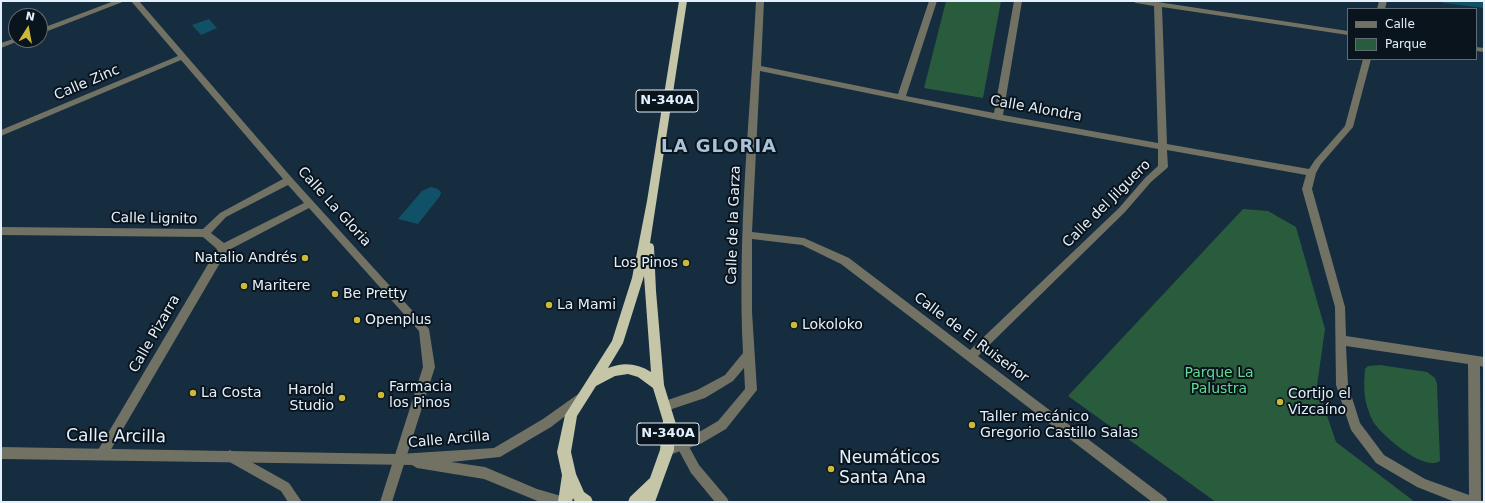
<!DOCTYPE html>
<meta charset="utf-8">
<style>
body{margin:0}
#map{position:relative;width:1485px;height:503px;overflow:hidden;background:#162c3f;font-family:"DejaVu Sans",sans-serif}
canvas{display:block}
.frame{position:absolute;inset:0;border:2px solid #e3f0fd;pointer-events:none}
.legend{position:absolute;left:1347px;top:8px;width:130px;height:52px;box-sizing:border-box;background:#0a141c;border:1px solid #616c76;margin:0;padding:5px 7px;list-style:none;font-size:12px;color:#e3f0fd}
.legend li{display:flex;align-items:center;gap:8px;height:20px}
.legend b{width:20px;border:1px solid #616c76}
.north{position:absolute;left:8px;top:8px;width:40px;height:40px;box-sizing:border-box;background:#0a141c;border:1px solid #616c76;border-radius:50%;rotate:11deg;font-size:11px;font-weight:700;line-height:16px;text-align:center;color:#e3f0fd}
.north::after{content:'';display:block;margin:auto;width:14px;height:18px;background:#cbba39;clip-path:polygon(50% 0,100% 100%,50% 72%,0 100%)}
</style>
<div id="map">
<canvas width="1485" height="503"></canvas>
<div class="frame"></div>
<ul class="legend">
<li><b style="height:5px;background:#717164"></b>Calle</li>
<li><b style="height:11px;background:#295c3c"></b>Parque</li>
</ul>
<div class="north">N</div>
</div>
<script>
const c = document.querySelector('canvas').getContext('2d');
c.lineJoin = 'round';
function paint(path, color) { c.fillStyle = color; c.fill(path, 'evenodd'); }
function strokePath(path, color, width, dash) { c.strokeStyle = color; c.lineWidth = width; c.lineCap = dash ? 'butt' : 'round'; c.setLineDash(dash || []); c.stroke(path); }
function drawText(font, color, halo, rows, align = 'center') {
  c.font = font + ' "DejaVu Sans",sans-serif'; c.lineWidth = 4; c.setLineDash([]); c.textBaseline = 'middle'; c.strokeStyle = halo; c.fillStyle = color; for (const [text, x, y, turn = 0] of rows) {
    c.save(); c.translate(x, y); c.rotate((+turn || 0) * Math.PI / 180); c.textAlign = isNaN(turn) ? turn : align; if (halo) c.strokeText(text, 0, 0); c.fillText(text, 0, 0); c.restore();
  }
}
const green = new Path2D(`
 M946,1H1001L983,98L924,88Z
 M1243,209L1268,211L1296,227L1325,329L1317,386L1336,442L1415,502H1216L1068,396Z
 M1380,365L1427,372L1435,378L1437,384L1440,461C1424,472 1383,436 1374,423C1372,420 1370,415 1369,412C1363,397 1364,384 1365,369L1368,366Z`);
const water = new Path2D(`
 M1441,1H1484V8L1443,3Z
 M209,19L217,28L201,35L192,25Z
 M431,187L438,189L441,192L440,196L418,224L398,219L422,191Z`);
const minor = new Path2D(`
 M114,1H125L40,34V29Z
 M131,1H139L292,178L429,329L435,367L392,502H380L423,367L419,331L309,208L227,251L106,458L102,460L98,458L96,454L98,450L217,249L203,237L1,235V227L203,229L220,213L283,179L181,60L1,136V130L178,56ZM288,185L304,203L224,243L211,233L226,217Z
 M756,1H764L761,66L898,94L929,1H937L906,96L994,113L1014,1H1022L1003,115L1158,143L1154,6L1136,3L1132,1L1158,2L1348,31V35L1162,7L1167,144L1309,169L1315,160L1345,126L1363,59H1371L1353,127L1321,164L1316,173L1312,189L1345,307L1346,336L1484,357V367L1480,366L1481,502H1455L1417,487L1376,463L1351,430L1336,385L1335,307L1302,189L1306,175L1167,150L1168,167L1166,169L1151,182L1125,212L978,356L1166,498L1168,502H1152L841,264L802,245L752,239V312L757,390L726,429L702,443L667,456L663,454L661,450L663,446L694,435L718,421L745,389L744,368L733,381L705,398L666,411L662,410L660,406L662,402L697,390L725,375L743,353C737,235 750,118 756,1ZM760,71L998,120L1158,149V166L1145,178L1119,208L970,350L849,258L804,238L752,232ZM1346,346L1468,364L1469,495L1425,479L1384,455L1360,423L1348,385Z
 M1379,1H1387L1385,9H1377Z
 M16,38V40H21L1,48V43Z
 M1476,47L1484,48V52L1476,51Z
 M230,450L289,483L302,502H288L281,491L226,460L224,456L226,452Z`);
const tertiary = new Path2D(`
 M581,392L585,393L587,397L585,401L551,427L500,457L451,462L485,467L537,489L568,498L570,502H540L484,479L417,468L412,465L1,459V447L399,454L494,448L543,419Z
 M669,416L673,417L699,465L727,498L729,502H715L691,473L663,421L665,417Z`);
const trunk = new Path2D(`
 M679,1H687L650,243L653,244L654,247L656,291L664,385L675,421L674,450L655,502H628L630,497L650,478L660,450L663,421L653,388L638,377L628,374L615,376L596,386L577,416L571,452L576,474L584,492L591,497L593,502H575L573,498L572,502H558L562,475L557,452L565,415L612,341L632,278L647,201ZM644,276L651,372C637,363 623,362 608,368L623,343Z`);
const markers = [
 [305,258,4,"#cbba39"],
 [686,263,4,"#cbba39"],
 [244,286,4,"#cbba39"],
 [335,294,4,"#cbba39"],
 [549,305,4,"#cbba39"],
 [357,320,4,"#cbba39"],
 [794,325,4,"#cbba39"],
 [193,393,4,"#cbba39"],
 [381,395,4,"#cbba39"],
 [342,398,4,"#cbba39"],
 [1280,402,4,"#cbba39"],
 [972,425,4,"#cbba39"],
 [831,469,4,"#cbba39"]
];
const shields = [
 [667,101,62],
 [668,434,62]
];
const shieldNames = [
 ["N-340A",667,101],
 ["N-340A",668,434]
];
const streetNames = [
 ["Calle Zinc",87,83,-23],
 ["Calle Alondra",1036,109,10],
 ["Calle del Jilguero",1107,204,-45],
 ["Calle La Gloria",334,207,48],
 ["Calle Lignito",154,219,1],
 ["Calle de la Garza",734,225,-88],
 ["Calle Pizarra",155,334,-60],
 ["Calle de El Ruiseñor",971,338,37],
 ["Calle Arcilla",449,440,-5]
];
const poiNames = [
 ["Natalio Andrés",297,258,"right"],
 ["Los Pinos",678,263,"right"],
 ["Maritere",252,286],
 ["Be Pretty",343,294],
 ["La Mami",557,305],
 ["Openplus",365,320],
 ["Lokoloko",802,325],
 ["Farmacia",389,387],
 ["los Pinos",389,403],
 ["Harold",334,390,"right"],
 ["Studio",334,406,"right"],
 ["La Costa",201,393],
 ["Cortijo el",1288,394],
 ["Vizcaíno",1288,410],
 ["Taller mecánico",980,417],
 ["Gregorio Castillo Salas",980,433]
];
const parkNames = [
 ["Parque La",1219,373],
 ["Palustra",1219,389]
];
const nearStreetnames = [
 ["Calle Arcilla",116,437,1]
];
const nearPoinames = [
 ["Neumáticos",839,459],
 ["Santa Ana",839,479]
];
const districtNames = [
 ["LA GLORIA",719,147]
];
paint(green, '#295c3c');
paint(water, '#115168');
paint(minor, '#717164');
paint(tertiary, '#717164');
paint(trunk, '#c5c5a7');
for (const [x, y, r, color] of markers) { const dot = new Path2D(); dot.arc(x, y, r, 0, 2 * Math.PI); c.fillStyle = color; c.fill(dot); strokePath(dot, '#0a141c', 1.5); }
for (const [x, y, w] of shields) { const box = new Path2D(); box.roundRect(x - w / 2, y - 11, w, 22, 3); c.fillStyle = '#0a141c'; c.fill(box); strokePath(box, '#e3f0fd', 1); }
drawText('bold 13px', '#e3f0fd', null, shieldNames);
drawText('14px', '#e3f0fd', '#0a141c', streetNames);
drawText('14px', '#e3f0fd', '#0a141c', poiNames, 'left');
drawText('14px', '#64da92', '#0a141c', parkNames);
drawText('17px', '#e3f0fd', '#0a141c', nearStreetnames);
drawText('17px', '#e3f0fd', '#0a141c', nearPoinames, 'left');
c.letterSpacing = '1px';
drawText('bold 18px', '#a7c2d9', '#0a141c', districtNames);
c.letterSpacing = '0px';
</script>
